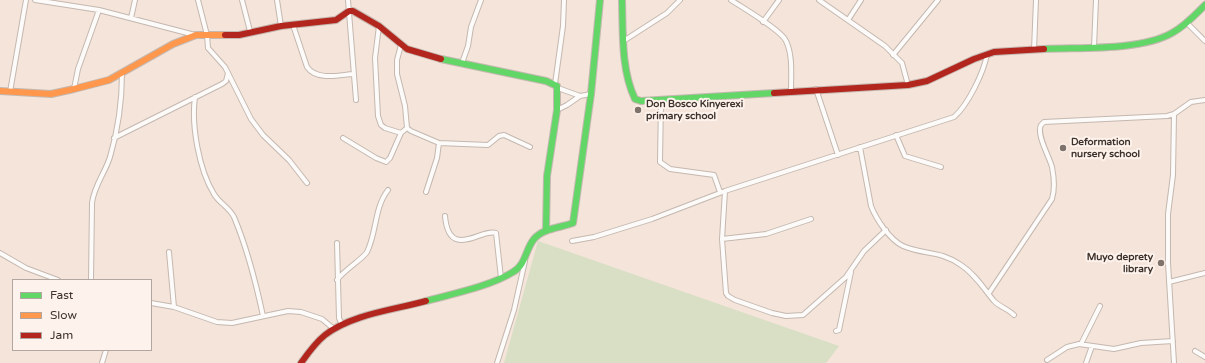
<!DOCTYPE html>
<style>
body{margin:0}
#map{position:relative;width:1205px;height:363px;overflow:hidden;background:#f4e4da;font-family:"Varela Round",sans-serif}
canvas{display:block}
.legend{position:absolute;left:12px;top:279px;width:140px;height:72px;box-sizing:border-box;background:#fef3ec;border:1px solid #b2a7a0;margin:0;padding:5px 7px;list-style:none;font-size:12px;color:#3f342d}
.legend li{display:flex;align-items:center;gap:8px;height:20px}
.legend b{width:20px;border:1px solid #b2a7a0}
</style>
<div id="map">
<canvas width="1205" height="363"></canvas>
<ul class="legend">
<li><b style="height:5px;background:#63d668"></b>Fast</li>
<li><b style="height:5px;background:#ff974d"></b>Slow</li>
<li><b style="height:5px;background:#b3261e"></b>Jam</li>
</ul>
</div>
<script>
const c = document.querySelector('canvas').getContext('2d');
c.lineJoin = 'round';
function paint(path, color) { c.fillStyle = color; c.fill(path, 'evenodd'); }
function strokePath(path, color, width, dash) { c.strokeStyle = color; c.lineWidth = width; c.lineCap = dash ? 'butt' : 'round'; c.setLineDash(dash || []); c.stroke(path); }
function drawText(font, color, halo, rows, align = 'center') {
  c.font = font + ' "Varela Round",sans-serif'; c.lineWidth = 4; c.setLineDash([]); c.textBaseline = 'middle'; c.strokeStyle = halo; c.fillStyle = color; for (const [text, x, y, turn = 0] of rows) {
    c.save(); c.translate(x, y); c.rotate((+turn || 0) * Math.PI / 180); c.textAlign = isNaN(turn) ? turn : align; if (halo) c.strokeText(text, 0, 0); c.fillText(text, 0, 0); c.restore();
  }
}
const green = new Path2D(`
 M538,241L839,346L826,363H504Z`);
const street = new Path2D(`
 M35,0L99,10L195,35
 M198,0L207,35L208,48L225,67L251,119L263,135L289,160L307,183
 M242,0L250,31
 M277,0L281,26
 M348,0L356,100
 M731,0C743,8 781,30 786,41C793,55 791,75 791,90
 M819,0L885,46L902,63L908,85
 M131,18L135,0
 M848,20L861,0
 M763,22L779,0
 M1187,23L1205,41
 M293,25L307,67C317,81 339,75 353,74
 M379,26L375,58L378,116L381,125L385,128L401,133L407,128
 M625,40L667,13L680,0
 M401,45L397,60V74L405,106L407,128L411,131L439,143L437,158L426,192
 M1094,47L1096,0
 M1034,50L1036,0
 M893,55L938,0
 M462,63L468,46L471,27L481,0
 M555,84L563,26L564,0
 M558,88L580,96L591,94
 M74,89L78,69L99,10
 M816,89L838,155
 M10,92L26,0
 M195,97C191,125 199,170 214,194C219,203 229,207 234,217C247,248 256,283 263,316
 M661,100L660,162L670,169L714,175L720,192
 M557,110L567,105L580,96
 M896,135L905,156L941,167
 M114,138L222,84L226,81L228,73
 M343,138L376,158L386,162L390,158L401,133
 M439,143L488,145L499,136L504,135L530,147
 M860,147L871,206C876,219 890,240 903,246C923,255 940,250 961,265C975,274 984,289 994,301C1000,307 1008,309 1014,315
 M725,191L722,239L726,293L728,296L735,300L772,313L786,316L803,315L846,277L864,251L886,230
 M445,216C449,261 481,228 496,233L501,278
 M722,239L766,234L811,219
 M572,241L594,237L652,219L725,191L954,117C968,105 984,72 987,54
 M337,243L339,318L342,325
 M169,252L174,307
 M0,253L26,268L58,280
 M91,280L92,203C94,186 105,173 110,157C118,130 122,101 122,73
 M337,280C344,270 364,258 367,252C377,232 374,208 388,190
 M1169,282L1205,273
 M989,293L1052,199C1055,189 1054,177 1052,167C1049,156 1036,134 1041,125L1044,122L1167,116L1174,114L1191,102L1205,100
 M151,303L174,307L217,322L232,323L288,311L301,312L322,319L334,329
 M836,331L839,330L851,272
 M1081,344L1100,306
 M1195,351L1205,357
 M1047,360L1067,347L1079,344L1114,349L1141,343L1173,341
 M102,363L106,350
 M497,363L514,310L525,261
 M1086,363L1092,346
 M1174,363L1168,263V214L1173,175L1174,114`);
const fast = new Path2D(`
 M622,0C623,32 621,70 635,99L641,101L774,93
 M1044,49C1081,47 1140,51 1172,33C1185,26 1195,15 1205,5
 M441,59L546,81L557,86V110L547,176L546,231
 M426,301C452,294 491,286 513,272C526,265 525,250 534,239C543,228 560,228 573,223L591,94L600,0`);
const slow = new Path2D(`
 M0,91L51,94L74,89L109,80L173,44L196,35H225`);
const jam = new Path2D(`
 M225,35H239L281,26L336,20L349,11H353L379,26L407,49L441,59
 M774,93L908,85L927,81L974,59L994,52L1044,49
 M301,363C308,353 315,343 325,335C352,314 394,310 426,301`);
const markers = [
 [638,110,4,"#7e726a"],
 [1063,148,4,"#7e726a"],
 [1161,263,4,"#7e726a"]
];
const poiNames = [
 ["Don Bosco Kinyerexi",646,104],
 ["primary school",646,116],
 ["Deformation",1071,142],
 ["nursery school",1071,154],
 ["Muyo deprety",1153,257,"right"],
 ["library",1153,269,"right"]
];
paint(green, '#d8dfc4');
strokePath(street, '#c4b8b0', 6);
strokePath(fast, '#c4b8b0', 8);
strokePath(slow, '#c4b8b0', 8);
strokePath(jam, '#c4b8b0', 8);
strokePath(street, '#fdfbf9', 4);
strokePath(fast, '#63d668', 6);
strokePath(slow, '#ff974d', 6);
strokePath(jam, '#b3261e', 6);
for (const [x, y, r, color] of markers) { const dot = new Path2D(); dot.arc(x, y, r, 0, 2 * Math.PI); c.fillStyle = color; c.fill(dot); strokePath(dot, '#fef3ec', 1.5); }
drawText('bold 10px', '#3f342d', '#fef3ec', poiNames, 'left');
</script>
